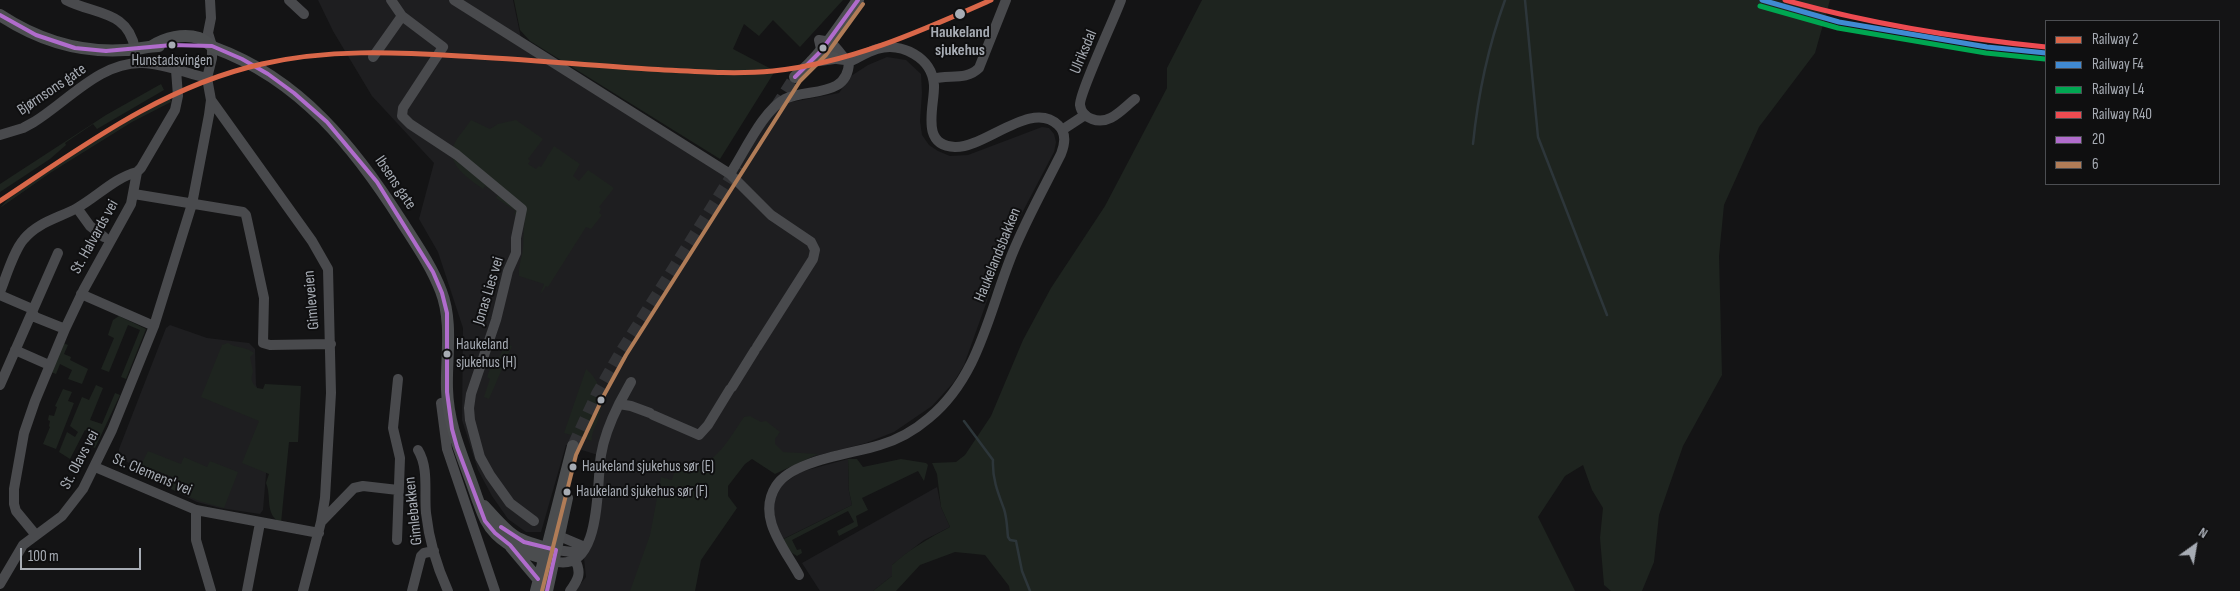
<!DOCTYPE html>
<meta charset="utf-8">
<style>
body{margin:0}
#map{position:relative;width:2240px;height:591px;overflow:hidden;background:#141415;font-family:"Sofia Sans Condensed",sans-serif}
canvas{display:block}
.legend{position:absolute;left:2045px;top:20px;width:175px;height:165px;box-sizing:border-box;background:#0f0f10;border:1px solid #4c4e52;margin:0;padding:6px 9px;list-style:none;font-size:15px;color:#a7acb4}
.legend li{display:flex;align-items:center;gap:10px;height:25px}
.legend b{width:25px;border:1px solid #4c4e52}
.north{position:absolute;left:2170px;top:521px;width:50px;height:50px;-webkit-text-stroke:4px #0f0f10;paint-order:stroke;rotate:32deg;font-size:14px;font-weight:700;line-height:20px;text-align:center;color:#a7acb4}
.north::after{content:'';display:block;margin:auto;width:18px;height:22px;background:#a7acb4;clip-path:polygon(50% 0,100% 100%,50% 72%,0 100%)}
.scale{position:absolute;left:20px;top:548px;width:121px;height:22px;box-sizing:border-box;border:2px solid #a7acb4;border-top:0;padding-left:6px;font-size:15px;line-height:18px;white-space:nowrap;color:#a7acb4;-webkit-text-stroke:4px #0f0f10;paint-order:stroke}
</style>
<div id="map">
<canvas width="2240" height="591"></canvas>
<ul class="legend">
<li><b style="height:6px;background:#d96749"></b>Railway 2</li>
<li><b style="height:6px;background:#408ad2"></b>Railway F4</li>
<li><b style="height:6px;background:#00a651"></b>Railway L4</li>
<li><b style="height:6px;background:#ed4b51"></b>Railway R40</li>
<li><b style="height:6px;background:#b06ccc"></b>20</li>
<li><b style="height:6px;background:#b07c57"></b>6</li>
</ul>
<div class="north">N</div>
<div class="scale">100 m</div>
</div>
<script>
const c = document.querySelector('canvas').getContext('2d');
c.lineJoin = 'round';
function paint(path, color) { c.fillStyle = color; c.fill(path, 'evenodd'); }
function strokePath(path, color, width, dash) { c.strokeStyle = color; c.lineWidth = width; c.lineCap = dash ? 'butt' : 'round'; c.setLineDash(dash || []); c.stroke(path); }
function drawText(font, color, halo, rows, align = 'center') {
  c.font = font + ' "Sofia Sans Condensed",sans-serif'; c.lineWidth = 4; c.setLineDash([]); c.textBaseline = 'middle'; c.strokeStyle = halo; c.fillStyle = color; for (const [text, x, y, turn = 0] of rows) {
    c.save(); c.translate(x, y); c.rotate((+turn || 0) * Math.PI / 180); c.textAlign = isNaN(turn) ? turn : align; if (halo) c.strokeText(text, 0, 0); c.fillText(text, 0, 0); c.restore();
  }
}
const built = new Path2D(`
 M318,0H513L522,43L732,174L776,105L839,93L851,76L868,65L887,57L906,60L921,74L922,93L920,121L922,135L929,145L938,151L950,156L968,155L1042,127L1049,128L1054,134L1056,142L1054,152L1011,234L964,365L954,382L932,406L894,432L866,443L796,461L752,438L636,591H575L586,577L584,558L593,541L601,456L566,445L541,532H526L508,519L492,496L478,470L462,420L463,328L438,252L419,219L434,163L372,96L333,31Z
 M170,325L207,338L249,343L255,349L256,385L262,401L268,451L263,510L260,514L220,508L197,502L175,491L119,457V449L166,328Z
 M848,459L849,491L852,505L783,539L777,526L772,505L782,485L800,472Z
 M937,487L941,507L950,527L924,540L902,557L892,565V576L873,591H820L802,563Z`);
const green = new Path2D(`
 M514,0H843L800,47L773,20L759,36L744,24L733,49L775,71L720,159L530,41L520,30Z
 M1202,0H1830L1815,53L1759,127L1724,205L1719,256L1722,375L1683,446L1659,515L1654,562L1642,591H1611L1604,585L1600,538L1603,508L1592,490L1583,465L1565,476L1538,517L1575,591H1010L1009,586L985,555L955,552L920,565L896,591H873L892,576V565C910,549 929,538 950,527L941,507L937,474L932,463L956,462L965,455L991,416L1023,340L1051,288L1105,206L1167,88V68Z
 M161,84L164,90L97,129L93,124L65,143L66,145L50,159L0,192V184L106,115Z
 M170,99L171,102L132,122L50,173L0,208L8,199C60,163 113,126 170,99Z
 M471,120L490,129L498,124L516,120L543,139L528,159L530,161L528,164L536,169L539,166L541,167L554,146L580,164L573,176L579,181L588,170L614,188L599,207L601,209L599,213L602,215L591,229L586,227L548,287L546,286L540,295L544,284L519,276C518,266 522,258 523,248C524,238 523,230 525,220L514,214L516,211L496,198L498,195L485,186L483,189C471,180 447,166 453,147C456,138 466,128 471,120Z
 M119,316L146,329L126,379L121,377L140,330L128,325L109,372L101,369L114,338L108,335L113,320Z
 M63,343L68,345L64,354L71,357L70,360L88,369L82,384L68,379L72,370L60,364L56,374L51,372Z
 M228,343C237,349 243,345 254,353L250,357L253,372C250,379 252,383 257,388L263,389L265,384L301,386L298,442H289L281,523C264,514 272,497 266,483L269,474L242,463L259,421L201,397L222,345Z
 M505,344L512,346L489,399L484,397L490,379L487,377L491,366L494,364L493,359L500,356Z
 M586,369C603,383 605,403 597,423C594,429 591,435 592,441L564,433Z
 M96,385L103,388L90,420L102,424L115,393L120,395L95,448L91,446L96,436L85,430L70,459L59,452L67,432L75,437L78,432L70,426L82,397L89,400Z
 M63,389L72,392L68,401L74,403L56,449L43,444L50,427L49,426L50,421L48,420L49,415L54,416L57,407L55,406Z
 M750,416L761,422L766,421L780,432L775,439V444L783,452L818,454L775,474L752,459L745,464L728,486V496L737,508L701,560L695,591H630L650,535L661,477L672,480L677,465C712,475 727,441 744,417Z
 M148,451L181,464L184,457L207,467L210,461L238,472L224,508L199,501L171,489L175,478L141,465Z
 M848,459H857L863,467L901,459L926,463L928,465L924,481L918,471L862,498L868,510L856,516L858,526L839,536L837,531L854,522L848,511L792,540L797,550L801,549L802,553L797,556L792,553L782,540L852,505L849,491Z`);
const stream = new Path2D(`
 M1525,0L1538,137L1607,315
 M1473,144C1478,94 1488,47 1505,0
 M964,421L993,460C992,478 998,493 1004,509C1007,518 1007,528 1008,537L1010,540L1016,541L1022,571L1030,591`);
const majorTunnel = new Path2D(`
 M776,107L795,77
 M573,446L597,394L621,352L738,166`);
const minor = new Path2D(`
 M66,0C95,15 128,10 135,49
 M289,0L304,14
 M391,0L402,16L443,47L403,108L402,116L410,124L457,155L522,209L516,238V253L508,271L496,320L471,394L469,408L470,420L480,457L490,475L510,503L534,521
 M454,0L730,174C744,153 763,110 785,99C808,88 848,98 849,62
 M1121,0C1115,17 1079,94 1080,105C1081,112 1086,117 1092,119C1110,126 1123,108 1135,99
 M373,57L402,16
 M845,60L837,59L821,49L819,40C839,42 837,54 849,62
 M933,79C948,74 966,81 979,68L1006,0
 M211,100L312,241L328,269L331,393L325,498L321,522L303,591
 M1062,130L1085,115
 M0,135L23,128L34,122C68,101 101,61 143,63C164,64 186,73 207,78
 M730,174L771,215L811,242L815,250L813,259L757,347
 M134,194L243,212L246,215L264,298L263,343L270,345L331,344
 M77,208L90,226L104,237
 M0,292C6,277 14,250 24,239C38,222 59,218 77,208C97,197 114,178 137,172
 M81,294L154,326
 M0,295L30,308L35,317L65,329
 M15,350L49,365
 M0,385L58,253
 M732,387L755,350
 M448,402L441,403L447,449L495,591
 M619,404L631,382
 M653,415L699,435L708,425L730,389
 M418,450C429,468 424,492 426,513C429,540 437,567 448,591
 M95,467L196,510L319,533
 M196,510V540L211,591
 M321,522L354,488L363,486L398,490
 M35,534L16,511L14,504V489L24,433L35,401L65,329L84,289L131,204L137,172L141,168L175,110L178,96L176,70
 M559,536L585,547
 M397,540L400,458L393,428L398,379
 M556,550L572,552L584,547
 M553,561C603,575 596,483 601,455C604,437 611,420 619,404L631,406L650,413
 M799,575C785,549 756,517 776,486C792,460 852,454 880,445C897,440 915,430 929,418C980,376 989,310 1013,252C1027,218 1045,186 1061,154C1065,144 1067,133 1058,125C1032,99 985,148 955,147C919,146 935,105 934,85C932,57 901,42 877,49C867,52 858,58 849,62
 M0,584L23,545L62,516L83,489L112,430L154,326L192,204L209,115L211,100L207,78L212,58V46L208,33L211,18L210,0
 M247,591L260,523
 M412,591L421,556L424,553L434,551
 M570,591C578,580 582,573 575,560`);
const major = new Path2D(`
 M0,15C38,40 79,53 125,50C136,50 148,46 159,46
 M152,46C165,38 183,33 199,38C205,40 209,45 215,48C300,79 355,148 402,222C416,244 432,267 441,291C453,322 446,357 447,389C448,429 465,461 477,498C482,511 485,523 496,534C512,550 532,555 553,561
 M812,61L834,58
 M795,77C820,57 839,27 858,0
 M484,506C512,537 512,539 553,550
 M511,547L538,579
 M536,591L573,446
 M547,591L567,498`);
const bus1 = new Path2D(`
 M0,15L36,35L75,48L106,51L172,45L212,46L242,59L268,74L294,93L327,122L377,182L433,272L442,293L447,313V392L452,429L457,447L485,521L495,533L510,545L538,579
 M795,77L821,51L858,0
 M501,527L524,542L556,550L547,591`);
const bus2 = new Path2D(`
 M542,591L576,455L603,397L626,355L800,81L826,55L863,4`);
const rail1 = new Path2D(`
 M0,201C83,146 163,86 262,64C328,49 394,52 460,56C523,59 585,65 648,69C689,71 732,75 773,71C850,63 921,31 991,0`);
const rail2 = new Path2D(`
 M1762,0L1839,22L1987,47L2046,53`);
const rail3 = new Path2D(`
 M1760,6L1838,28L1986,53L2045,59`);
const rail4 = new Path2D(`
 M1785,0C1870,24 1958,38 2046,47`);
const markers = [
 [960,14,6,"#a7acb4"],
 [172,45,4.5,"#a7acb4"],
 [823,48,4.5,"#a7acb4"],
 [447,354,4.5,"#a7acb4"],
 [601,400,4.5,"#a7acb4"],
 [573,467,4.5,"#a7acb4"],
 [567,492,4.5,"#a7acb4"]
];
const busNames = [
 ["Hunstadsvingen",172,61,"center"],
 ["Haukeland",456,345],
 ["sjukehus (H)",456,363],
 ["Haukeland sjukehus sør (E)",582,467],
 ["Haukeland sjukehus sør (F)",576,492]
];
const stopNames = [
 ["Haukeland",960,33],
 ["sjukehus",960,51]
];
const streetNames = [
 ["Ulriksdal",1084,52,-67],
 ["Bjørnsons gate",52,90,-34],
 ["Ibsens gate",395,183,56],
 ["St. Halvards vei",95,237,-61],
 ["Haukelandsbakken",998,255,-68],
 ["Jonas Lies vei",489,291,-73],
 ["Gimleveien",312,300,-95],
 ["St. Olavs vei",80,460,-62],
 ["St. Clemens' vei",152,475,23],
 ["Gimlebakken",414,511,-96]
];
paint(built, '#1e1e20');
paint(green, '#1e241f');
strokePath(stream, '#2d363a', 2.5);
strokePath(majorTunnel, '#313235', 12, [12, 6]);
strokePath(minor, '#494a4d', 10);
strokePath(major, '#4b4d4f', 12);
strokePath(bus1, '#b06ccc', 4);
strokePath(bus2, '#b07c57', 4);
strokePath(rail1, '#d96749', 5);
strokePath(rail2, '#408ad2', 5);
strokePath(rail3, '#00a651', 5);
strokePath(rail4, '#ed4b51', 5);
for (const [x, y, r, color] of markers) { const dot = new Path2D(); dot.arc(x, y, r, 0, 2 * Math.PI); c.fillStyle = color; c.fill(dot); strokePath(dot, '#0f0f10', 2); }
drawText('15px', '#a7acb4', '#0f0f10', busNames, 'left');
drawText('bold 16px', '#a7acb4', '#0f0f10', stopNames);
drawText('16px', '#a7acb4', '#0f0f10', streetNames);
</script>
